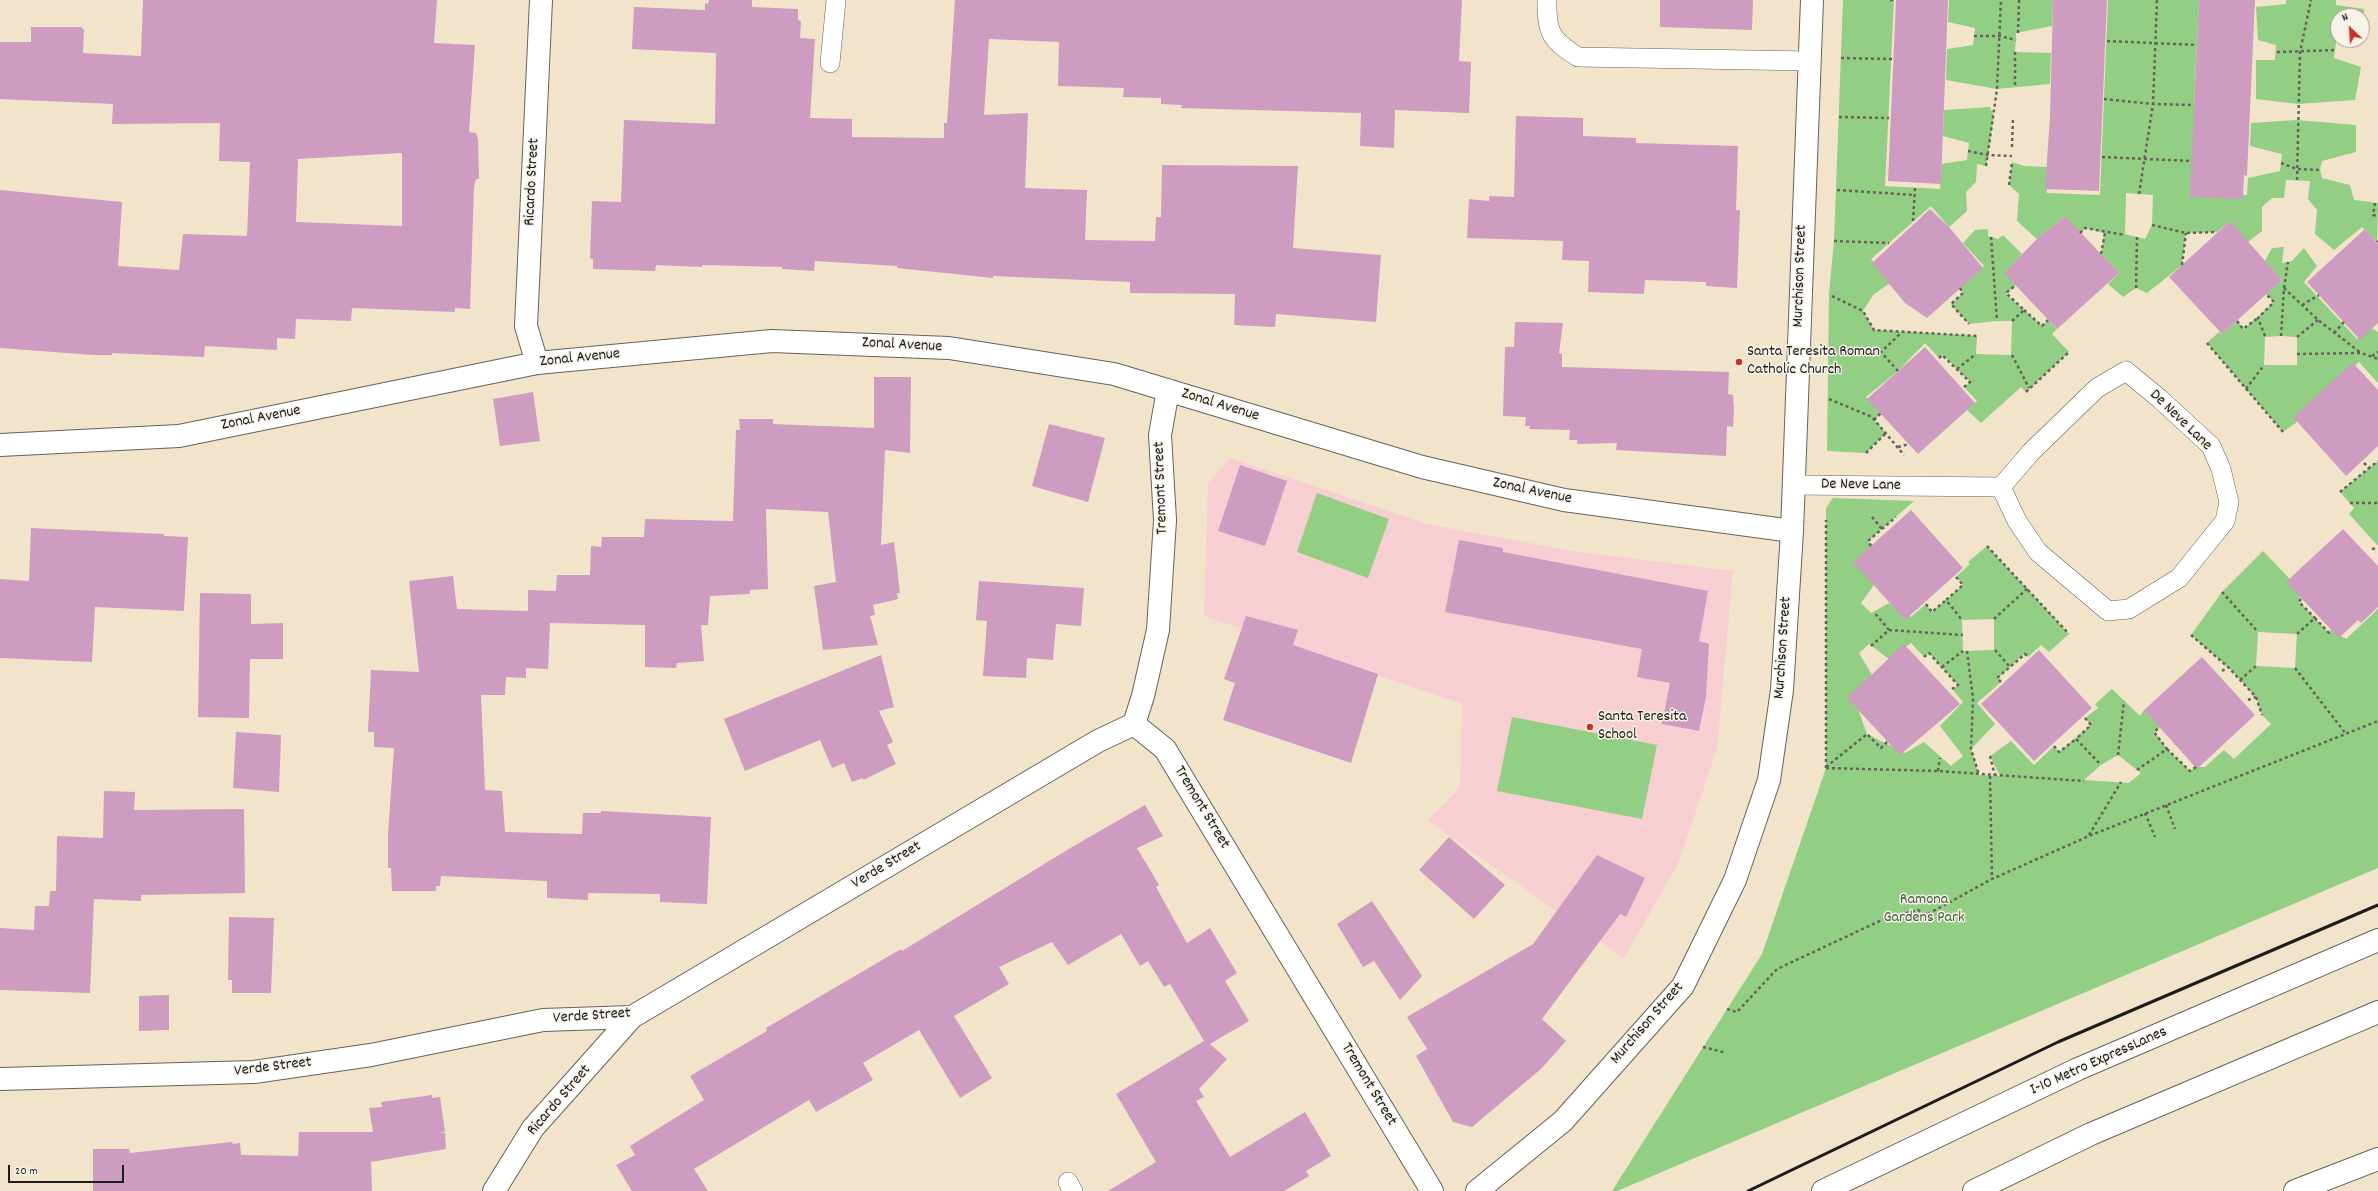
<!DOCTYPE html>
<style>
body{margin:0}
#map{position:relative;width:2378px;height:1191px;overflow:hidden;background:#f1e4ca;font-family:Dekko,sans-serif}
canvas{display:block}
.north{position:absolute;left:2330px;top:8px;width:40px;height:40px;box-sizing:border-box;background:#f7f3e8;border:1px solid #9f9d96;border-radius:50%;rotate:335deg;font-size:11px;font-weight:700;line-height:16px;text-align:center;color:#1c1c1c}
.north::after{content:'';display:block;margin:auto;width:14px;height:18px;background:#c8321e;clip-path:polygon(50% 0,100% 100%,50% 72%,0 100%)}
.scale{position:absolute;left:8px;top:1165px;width:116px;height:18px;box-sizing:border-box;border:2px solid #1c1c1c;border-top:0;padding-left:5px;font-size:12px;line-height:14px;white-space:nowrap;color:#1c1c1c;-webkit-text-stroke:3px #f7f3e8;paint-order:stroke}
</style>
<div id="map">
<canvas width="2378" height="1191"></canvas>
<div class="north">N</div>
<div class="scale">20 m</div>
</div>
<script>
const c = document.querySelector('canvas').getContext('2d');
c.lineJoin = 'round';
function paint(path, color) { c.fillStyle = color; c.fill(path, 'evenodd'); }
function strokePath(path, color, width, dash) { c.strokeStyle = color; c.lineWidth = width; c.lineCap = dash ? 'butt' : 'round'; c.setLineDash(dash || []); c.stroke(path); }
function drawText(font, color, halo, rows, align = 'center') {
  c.font = font + ' Dekko,sans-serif'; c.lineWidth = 3; c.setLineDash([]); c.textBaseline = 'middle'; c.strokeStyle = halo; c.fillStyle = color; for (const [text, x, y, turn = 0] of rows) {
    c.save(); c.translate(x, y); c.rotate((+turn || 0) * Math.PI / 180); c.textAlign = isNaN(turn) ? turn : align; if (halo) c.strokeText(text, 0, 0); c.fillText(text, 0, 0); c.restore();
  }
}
const built = new Path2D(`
 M1230,458L1427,524L1572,551L1733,571L1717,749L1679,862L1624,958L1428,821L1460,787L1462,704L1204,616L1208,483Z`);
const green = new Path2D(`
 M1843,0H1894L1885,186L1940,189L1942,164L1967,160L1969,143L1943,136L1944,110L1990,107L1994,116L1986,166L1977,164L1976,182L1966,192L1967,211L1949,227L1931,206L1871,259L1890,283L1873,295L1863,311L1874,330L1977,336L1976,354L2011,355L2012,321H1997L1969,324L1951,304L1963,293L1960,288L1984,266L1963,243L1975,230L1988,229V236L1998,239L2003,235L2022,254L2005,273L2016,285L2006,294L2042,326L2048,320L2057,329L2052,334L2069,352L2026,392L2021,387L1981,423L1967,410L1977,401L1964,387L1970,382L1943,355L1939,358L1925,343L1898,371L1866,397L1881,413L1874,420L1886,433L1866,453L1827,451L1829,294L1834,241Z
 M1949,0H2053L2052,26L2016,33L2015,52L2051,53L2050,84L1997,89L1946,80L1947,49L1973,45L1975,28L1948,22Z
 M2108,0H2199L2194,105V192L2247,195L2248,178L2280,171L2282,154L2250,146L2251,123L2297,120L2356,125V152L2322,161L2320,170L2322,178L2350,185L2354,200L2378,203L2377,242L2362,227L2334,250L2315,234L2317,210L2308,199L2310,181L2286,180L2284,198H2272L2262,207V231L2248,242L2229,222L2217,232L2186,233L2182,265L2147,293L2136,288L2123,297L2108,284L2119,273L2101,254L2104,233L2086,228L2080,233L2065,216L2037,239L2017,221L2019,194L2009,185L2012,162L2024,166L2047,167V193L2100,195ZM2126,193L2153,195L2152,225L2145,239L2125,234Z
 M2286,0H2336V5L2364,9L2363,37L2362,16H2338V40H2346L2336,42L2334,58L2361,67L2355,100L2298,104L2256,99V60H2275L2276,45L2258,40L2256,7L2286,4Z
 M2284,247L2282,263L2292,261L2304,248L2317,266L2304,282L2357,339L2372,328L2378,332V383L2359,362L2297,416V422L2283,432L2207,343L2219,332L2221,334L2237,321L2244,329L2274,302L2266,294L2282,280L2265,261L2272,248ZM2281,336L2297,337V365H2264L2265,337Z
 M2378,461V546L2349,514L2354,508L2340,492Z
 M1317,493L1389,519L1368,578L1297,552Z
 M1833,498L1914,501L1868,541L1871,546L1858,559L1874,585L1861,603L1871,613L1889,603L1911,617L1926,604L1932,612L1963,585L1956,577L1970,564L1968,562L1987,546L2069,634L2049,652L2041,645L2028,657L2024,654L1998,678L2001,682L1977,703L1995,724L1971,749L1979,775L2000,776L1990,756L2011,741L2034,765L2054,746L2059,752L2091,725L2085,718L2098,708L2095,704L2112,689L2140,716L2144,710L2160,727L2154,732L2167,749L2190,771L2196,767H2205L2224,750L2234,759L2271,724L2262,715L2256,697L2228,667L2191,635L2222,592L2263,551L2289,578L2301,599L2299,602L2329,633L2331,630L2346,639L2378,609V868L1617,1191H1612L1762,954L1826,768V508ZM1994,619V650L1963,651L1962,620ZM2258,632L2297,634L2295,668L2256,666ZM1911,643L1924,657L1929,653L1958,685L1952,689L1963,702L1940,726L1963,756L1951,766L1924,742L1905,753L1867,734L1853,695L1872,675L1859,653L1869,644L1889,659ZM2118,755L2141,773L2129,783L2084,780L2101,765Z
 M1512,717L1657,745L1642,819L1497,791Z`);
const building = new Path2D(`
 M143,0H437L434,43L475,45L469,132L476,133L478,139L479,179H476L474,187L470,309L455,308V312L352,308L351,321L296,319L295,339L277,338V350L205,346L204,357L112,353V355H93L0,348V190L122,202L118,266L179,270L183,234L247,236L250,162L219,161L220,123L112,124L113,104L0,99V42H31V27H81L84,30L83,53L141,56ZM402,153V226L296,222L298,159Z
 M709,0H752V7L798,9V20L801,21L800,38L815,39L810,118L852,119V137L944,138V123H947L955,0H1462L1459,61L1471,62L1469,113L1395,110L1394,148L1360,146L1361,113L1181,108L1182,105L1161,104V98L1123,97L1124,88L1058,86L1059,42L989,39L984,115L1028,113L1025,188L1087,190L1085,240L1155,241L1156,217H1161L1162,165L1298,166L1293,248L1381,255L1376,322L1276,314L1275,327L1234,325L1235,294L1130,293V282L993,276V278L897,268V266L815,261L814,271L782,269V267L702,265V267L656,265L655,271L593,269V259L590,258L592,201L621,202L624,120L715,124L716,53L632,49L634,7L705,10V3L708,4Z
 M1660,0H1753L1752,30L1660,27Z
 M1896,0H1948L1941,184L1888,181Z
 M2053,0H2107L2099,191L2045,189L2050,117Z
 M2199,0H2255L2247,176L2244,175L2243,199L2190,197Z
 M1516,116L1583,118V136L1636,138V143L1738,146L1736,210H1740L1737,288L1706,286V282L1645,280L1644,294L1588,292L1589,261L1562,260L1563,241L1467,238L1469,199L1489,201V196L1514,197Z
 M1930,209L1949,227L1983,268L1927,318L1905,303L1872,263Z
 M2065,216L2119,273L2057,329L2004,273L2037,239Z
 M2230,221L2282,280L2222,334L2169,277Z
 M2365,229L2378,244V323L2360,340L2307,282Z
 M1515,322L1563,323L1559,353L1562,354V367L1729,372L1728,394L1733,395L1734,408L1733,427L1727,426L1726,456L1616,450L1617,443L1577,444V440H1569L1570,430L1529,429L1530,426H1525L1526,417L1503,416L1505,347H1514Z
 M1925,347L1975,403L1918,454L1867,399Z
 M2353,363L2378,390V446L2346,476L2293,417Z
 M874,377H911L910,453L885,450L881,545L894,542L900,593H897L898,599L873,605L875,615L870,616L878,645L823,650L814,586L836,582L828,512L766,509L768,589L750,590V594L710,596L708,625H701L704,661L677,663L676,668L645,667V625L550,623L548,669L526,668V678L506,677L505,695H481L485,790L502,791L505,832L582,834L583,813H601V811L711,817L707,904L660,902V894L588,893V900L547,898V881L441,876L440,886H436V891H392L391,868H388V834L394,748L374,747V732H368L371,670L419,672L409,581L453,576L457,609L528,611V590L556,591L557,575H590L591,546L601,547L602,537H644L645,519L733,521L736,430H740L739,419H773V424L874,428Z
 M533,392L540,441L500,446L493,399Z
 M1049,424L1105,438L1088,502L1032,486Z
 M1240,465L1287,481L1265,546L1218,531Z
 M1911,510L1963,568L1905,620L1853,562Z
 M31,528L164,534V536L188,537L184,611L95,607L92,662L0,658V579L29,581Z
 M2343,529L2378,566V607L2361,623L2358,620L2339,638L2286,582Z
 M1459,540L1503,548V552L1708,591L1699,641L1709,644L1706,697L1699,731L1662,724L1670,683L1637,677L1642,649L1445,612Z
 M979,581L1084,588L1081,626L1056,624L1053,660L1027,658L1026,678L983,676L987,621L976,620Z
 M200,593L251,594V624L283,623V659H250L249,718L198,717Z
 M1246,616L1298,630L1293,645L1378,674L1351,763L1223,720L1235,683L1224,679Z
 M1904,644L1960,704L1900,755L1847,698Z
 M2039,650L2092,708L2034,761L1981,704Z
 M881,655L894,707L879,711L893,742L887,745L896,764L863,780V778L852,782L844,763L832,768L820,740L745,771L724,719Z
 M2202,657L2255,715L2197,769L2144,710Z
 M236,732L281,735L279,792L233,788Z
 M104,791L135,792L134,810L244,809L245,893L141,895V901L94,899L90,993L0,990V928L34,930L35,906H49L50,891H56L57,836L103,838Z
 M1145,805L1163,836L1137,848L1159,885L1156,887L1187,943L1210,928L1237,973L1225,981L1249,1021L1210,1044L1227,1059L1199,1089L1204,1097L1196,1101L1230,1157L1305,1112L1331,1156L1306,1171L1309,1176L1284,1191H1108L1156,1162L1116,1094L1204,1041L1170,984L1164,987L1148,961L1140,966L1121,934L1068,965L1052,942L999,967L1009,984L954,1016L992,1078L960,1098L919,1030L863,1063L873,1080L816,1112L809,1100L694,1169L708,1191H632L616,1165L635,1155L630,1146L704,1100L690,1076L767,1031L766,1028L901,949L902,951L1072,847Z
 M1449,837L1505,885L1474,919L1419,870Z
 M1597,855L1645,878L1626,917L1620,914L1542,1019L1566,1041L1541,1069L1472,1127L1453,1122L1416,1056L1427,1049L1407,1017L1533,944Z
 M1372,901L1422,976L1400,1000L1374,961L1363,967L1337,924Z
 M229,917L274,918L271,993H232V980H228Z
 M169,995V1030L139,1031V996Z
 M432,1095V1098L440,1097L445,1132L438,1133H445L446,1149L371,1162L372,1191H93V1149H129L130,1153L232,1142L233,1144L240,1143L241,1155L298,1156L299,1132H373L369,1108L382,1107L381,1102Z`);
const path = new Path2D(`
 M1890,0H1894
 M2018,33L2019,0
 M1974,36H2000L2016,40
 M2107,41L2197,45
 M2015,52V87
 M2277,52L2335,50
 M1841,58L1892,59
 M2104,99L2153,104L2194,105
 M1839,117L1889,118
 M2012,147L2013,118
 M1968,151L1988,155L2012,156
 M2102,157L2192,161
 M2281,163L2297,169L2320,170
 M1986,166L1997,89L2001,0
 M2297,180L2300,52L2311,0
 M2009,185L2012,162
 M1837,190L1914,195
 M2139,194L2153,104L2157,0
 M2375,203L2373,215L2378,216
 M1913,221L1915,188
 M2152,225L2186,233L2217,232
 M2080,233L2085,228L2125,235
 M1991,237L1997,321
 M1834,241L1889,243
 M2377,242L2378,241
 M2101,254L2105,233
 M2182,265L2186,233
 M1960,288L1963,293L1951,304L1969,324
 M2136,288L2137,237
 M2284,288L2288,262
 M1832,296L1863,311L1874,330L1977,336
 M2302,305L2319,295
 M2024,310L2042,326L2048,320
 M2012,321L2024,310L2006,293L2016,285
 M2237,321L2243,329L2258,318
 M2334,333L2344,322
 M2265,336L2258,318L2274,302L2266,294
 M2281,336L2284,288L2318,320L2361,353
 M2297,337L2318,320
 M2207,343L2283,432
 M2297,354L2361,353L2378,359
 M2012,355L2029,388
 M2372,356L2378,352
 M1939,358L1942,355L1970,382L1964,387
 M1957,369L1976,354
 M1898,371L1881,352L1900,334
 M2246,389L2264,365
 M2026,392L2069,352
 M1829,399L1872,417L1904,455
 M1874,420L1881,413
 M1898,447L1909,444
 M1866,453L1886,433
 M2364,463L2369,468L2378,461
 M2340,492L2369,468
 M2350,503H2378
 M1872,517L1882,529
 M1871,546L1868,541L1896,517
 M1987,546L2069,634
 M2372,549L2378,548
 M1956,577L1963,585L1946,600L1962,620
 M2222,592L2258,632
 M2301,599L2299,602L2315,618
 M1926,604L1932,612L1946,600
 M1994,619L2028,588
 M1889,630L1963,635
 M2297,634L2315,618L2329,633L2331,630
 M2191,635L2228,667L2256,697L2262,715
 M1871,646L1889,630L1874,612
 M1995,650L2010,667L2025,654L2028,657
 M1967,651L1973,698L1971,749L1979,775
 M1924,657L1929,653L1958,685L1952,689
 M1942,667L1963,651
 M2295,668L2346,734
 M2222,671L2228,667
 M2240,680L2256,666
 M2001,682L1997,678L2010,667
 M2248,700L2256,697
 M2085,718L2091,725L2076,739L2101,765
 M2054,746L2059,752L2076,739
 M2167,749L2190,771L2196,767
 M2118,755L2124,701
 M1990,756L1995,776
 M1826,767L1867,734L1881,748L1888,741
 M1826,768V520
 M1826,768L1938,771L2084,781
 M2137,770L2167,749L2154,732L2160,727
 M1938,771L1940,758
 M1990,776L1992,879
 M2166,805L2175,829
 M2145,813L2155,837
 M2089,835L2121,782
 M1727,1009L1737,1012L1777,969L1884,919L1918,910L1926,915L1992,879L2089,836L2378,721
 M1703,1047L1723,1052`);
const lane = new Path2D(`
 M1547,0C1546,32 1551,40 1578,57L1809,61
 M830,63L836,0
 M1793,485L2001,487L2031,452L2097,388L2126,371L2160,399L2211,446L2221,469L2229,502L2225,521L2179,578L2129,609L2108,611L2038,552L2017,521L2001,487
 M1068,1182L1073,1191`);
const street = new Path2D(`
 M537,363L526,326L541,0
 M1168,390L1160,435L1165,520L1158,630L1143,696L1134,724L1165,749L1432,1191
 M0,445L179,436L537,363L772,341L949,348L1114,374L1422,467L1564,500L1792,531
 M0,1079L254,1072L371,1055L543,1020L632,1017L1098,741L1134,724
 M494,1191L533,1128L632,1017
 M1477,1191L1563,1121L1683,986L1735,880L1769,780L1782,690L1792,531L1812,0`);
const highway = new Path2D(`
 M1823,1191L2078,1069L2378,940
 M1974,1191L2091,1134L2378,1012
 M2295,1191L2378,1159`);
const rail = new Path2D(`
 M1748,1191L2058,1042L2378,905`);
const markers = [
 [1739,362,4,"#c8321e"],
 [1590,727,4,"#c8321e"]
];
const streetNames = [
 ["Ricardo Street",533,182,-87],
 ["Murchison Street",1801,276,-88],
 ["Zonal Avenue",902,346,3],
 ["Zonal Avenue",580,359,-6],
 ["Zonal Avenue",1220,406,17],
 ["Zonal Avenue",261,419,-11],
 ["De Neve Lane",2180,421,44],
 ["De Neve Lane",1861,486,1],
 ["Tremont Street",1162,488,-92],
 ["Zonal Avenue",1532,492,12],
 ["Murchison Street",1784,648,-86],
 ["Tremont Street",1201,808,59],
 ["Verde Street",887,866,-31],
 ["Verde Street",592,1017,-4],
 ["Murchison Street",1648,1024,-49],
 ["I-10 Metro ExpressLanes",2099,1062,-24],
 ["Verde Street",273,1068,-7],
 ["Tremont Street",1368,1085,59],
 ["Ricardo Street",560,1101,-49]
];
const poiNames = [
 ["Santa Teresita Roman",1747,353],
 ["Catholic Church",1747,371],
 ["Santa Teresita",1598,718],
 ["School",1598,736]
];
const parkNames = [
 ["Ramona",1924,901],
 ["Gardens Park",1924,919]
];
paint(built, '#f7cfd2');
paint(green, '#92ce83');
paint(building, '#ce9cc0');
strokePath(lane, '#676259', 20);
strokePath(street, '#676259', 24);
strokePath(highway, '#676259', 24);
strokePath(path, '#676259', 2.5, [3, 3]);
strokePath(lane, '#fff', 19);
strokePath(street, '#fff', 22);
strokePath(highway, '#fff', 22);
strokePath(rail, '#1c1c1c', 3);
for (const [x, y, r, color] of markers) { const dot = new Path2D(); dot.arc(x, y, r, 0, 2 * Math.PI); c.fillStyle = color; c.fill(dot); strokePath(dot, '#f7f3e8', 1.5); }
drawText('16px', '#1c1c1c', '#f7f3e8', streetNames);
drawText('16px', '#1c1c1c', '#f7f3e8', poiNames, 'left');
drawText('16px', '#455a40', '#f7f3e8', parkNames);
</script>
